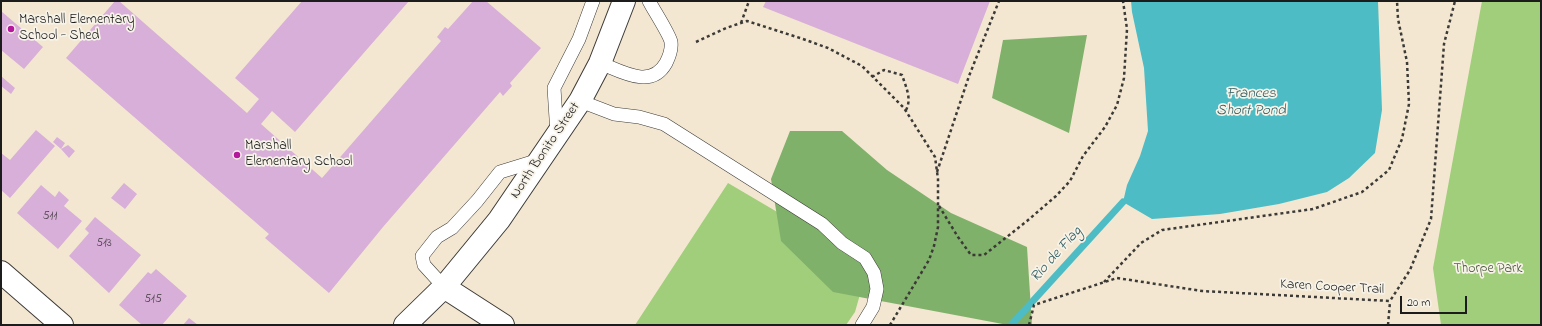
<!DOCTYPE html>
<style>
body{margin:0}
#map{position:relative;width:1542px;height:326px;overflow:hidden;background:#f3e7d1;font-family:"Indie Flower",sans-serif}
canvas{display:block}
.frame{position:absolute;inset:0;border:2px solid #1c1c1c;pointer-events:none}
.scale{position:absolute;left:1400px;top:296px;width:67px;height:18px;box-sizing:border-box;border:2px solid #1c1c1c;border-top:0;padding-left:5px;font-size:12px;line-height:14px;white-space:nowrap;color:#1c1c1c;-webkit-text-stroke:3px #f7f3e8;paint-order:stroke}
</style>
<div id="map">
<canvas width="1542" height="326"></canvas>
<div class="frame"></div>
<div class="scale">20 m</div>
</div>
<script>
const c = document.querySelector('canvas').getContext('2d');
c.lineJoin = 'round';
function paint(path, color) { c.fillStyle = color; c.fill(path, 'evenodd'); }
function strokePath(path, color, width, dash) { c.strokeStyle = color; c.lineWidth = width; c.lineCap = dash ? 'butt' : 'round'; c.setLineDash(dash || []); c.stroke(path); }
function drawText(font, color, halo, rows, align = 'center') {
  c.font = font + ' "Indie Flower",sans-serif'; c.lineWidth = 3.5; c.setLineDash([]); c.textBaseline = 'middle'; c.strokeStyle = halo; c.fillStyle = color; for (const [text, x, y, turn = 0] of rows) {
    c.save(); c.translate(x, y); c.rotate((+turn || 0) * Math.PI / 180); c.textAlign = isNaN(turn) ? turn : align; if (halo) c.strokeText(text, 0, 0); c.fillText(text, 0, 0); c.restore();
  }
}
const green = new Path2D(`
 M1482,1H1541V325H1441L1433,268Z
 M728,183L852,256L861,291L855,312L846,325H635Z`);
const forest = new Path2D(`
 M1087,35L1069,133L992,98L1003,40Z
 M790,131H842L887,170L951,213L1027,247L1032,325H1008L833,292L781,241L771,179Z`);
const water = new Path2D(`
 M1131,1H1378L1382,110L1375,153L1349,178L1327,192L1279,204L1220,214L1152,219L1123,202L1127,185L1140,156L1148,131L1144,68L1132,12Z`);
const stream = new Path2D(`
 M1011,325L1123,202`);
const building = new Path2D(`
 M115,1H119L247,113L259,99L235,78L302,1H409L295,132L272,111L261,124L322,178L441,41L437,37L445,27L448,29L473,1H486L541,48L510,83L512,86L503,96L500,92L383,227L329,293L265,238L269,234L66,58Z
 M766,1H990L958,84L763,7Z
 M1,11L43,47L24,69L1,50Z
 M1,76L15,88L11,94L1,86Z
 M36,130L55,146L10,198L1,190V153L10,160Z
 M57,137L65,143L61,149L53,142Z
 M68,145L75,151L69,158L61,149Z
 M124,183L137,194L125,209L111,198Z
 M41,185L55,197L59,191L69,200L64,206L82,221L58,249L17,213Z
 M95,217L141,255L109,293L69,256L89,233L85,229Z
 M156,269L187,296L162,325H142L119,305L148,272L151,274Z
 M189,318L198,325H183Z`);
const path = new Path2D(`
 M741,23L749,1
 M696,42L726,28L747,21L803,39L828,48L862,66L904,108L935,157L938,179V227L934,246L929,260L890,325
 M872,77L884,70L902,75C906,87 912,99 906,110
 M937,172L969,76L999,1
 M939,206L958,237L971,255H984L1027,221L1056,196L1070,181L1083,156L1105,127L1117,105L1124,78L1127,29L1123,1
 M1104,282L1141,243L1162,230L1313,209L1362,192L1389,170L1402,139L1409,104L1407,62L1398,19L1397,1
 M1029,325L1034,305L1117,278L1202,291L1390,301L1410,270L1431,219L1444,44L1455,1
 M1388,325L1390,302`);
const service = new Path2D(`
 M600,63C621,71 651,90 666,63C669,57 672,49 671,42C670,35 653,9 649,1
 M580,101L614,114L639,117L664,124L822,224L842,243L865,258L874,273L877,289L873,307L862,325
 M557,134L554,88L579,39L593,1
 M444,287L424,265L422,256L437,237L452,228L477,201L500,172L539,160`);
const tertiary = new Path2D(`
 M1,272L62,325
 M444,287L503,325
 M405,325L444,287L499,220L580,101L600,63L624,1`);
const markers = [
 [11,29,4,"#b5179e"],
 [237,155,4,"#b5179e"]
];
const numberNames = [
 ["511",50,217],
 ["513",104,244],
 ["515",153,300]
];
const poiNames = [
 ["Marshall Elementary",19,21],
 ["School - Shed",19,37],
 ["Marshall",245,147],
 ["Elementary School",245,163]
];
const streetNames = [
 ["North Bonito Street",546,151,-56],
 ["Karen Cooper Trail",1332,288,3]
];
const parkNames = [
 ["Thorpe Park",1488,270]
];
const waterNames = [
 ["Frances",1251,95],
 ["Short Pond",1251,112],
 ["Rio de Flag",1057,255,-48]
];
paint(green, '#a1ce7b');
paint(forest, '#80b16b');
paint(water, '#4ebcc5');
strokePath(stream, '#4ebcc5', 7);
paint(building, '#d8afd8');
strokePath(service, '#3c3a37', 14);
strokePath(tertiary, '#3c3a37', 24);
strokePath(path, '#3c3a37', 2.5, [3, 3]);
strokePath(service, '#fff', 13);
strokePath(tertiary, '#fff', 22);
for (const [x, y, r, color] of markers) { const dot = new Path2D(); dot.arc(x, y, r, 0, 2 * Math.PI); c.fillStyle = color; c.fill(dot); strokePath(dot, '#f7f3e8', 1.5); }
drawText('12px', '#4b414b', null, numberNames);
drawText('14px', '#1c1c1c', '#f7f3e8', poiNames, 'left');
drawText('14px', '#1c1c1c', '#f7f3e8', streetNames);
drawText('14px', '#4b5a3d', '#f7f3e8', parkNames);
drawText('italic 15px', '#305c60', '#f7f3e8', waterNames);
</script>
